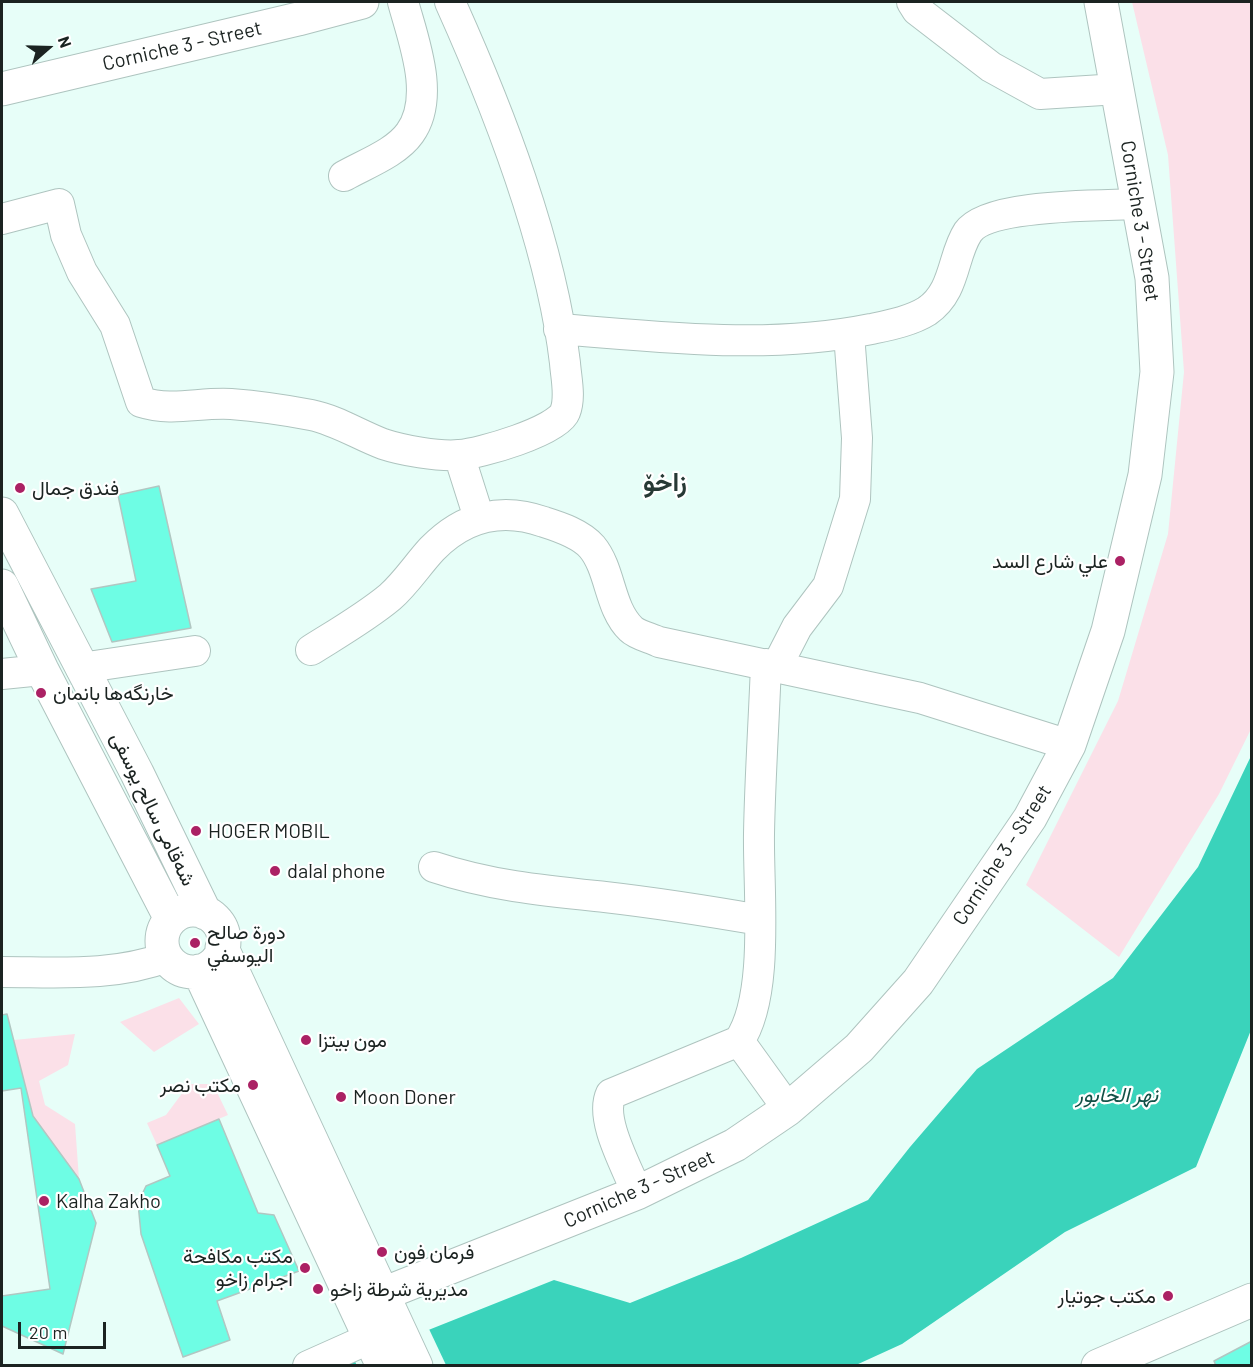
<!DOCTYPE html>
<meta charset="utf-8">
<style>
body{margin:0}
#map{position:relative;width:1253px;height:1367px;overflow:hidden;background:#e7fef8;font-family:Barlow,sans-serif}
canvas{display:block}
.frame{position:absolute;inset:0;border:3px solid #1b2321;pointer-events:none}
.north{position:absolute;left:18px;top:18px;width:60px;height:60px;-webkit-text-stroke:4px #fff;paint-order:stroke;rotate:70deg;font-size:16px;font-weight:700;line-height:24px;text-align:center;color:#1b2321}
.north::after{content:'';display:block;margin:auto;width:21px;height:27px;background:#1b2321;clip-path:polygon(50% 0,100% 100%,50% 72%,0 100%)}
.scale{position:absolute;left:18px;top:1322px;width:88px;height:27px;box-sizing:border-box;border:3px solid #1b2321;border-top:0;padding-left:8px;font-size:18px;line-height:21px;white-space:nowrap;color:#1b2321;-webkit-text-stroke:4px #fff;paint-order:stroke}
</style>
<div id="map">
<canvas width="1253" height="1367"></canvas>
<div class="frame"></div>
<div class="north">N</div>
<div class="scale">20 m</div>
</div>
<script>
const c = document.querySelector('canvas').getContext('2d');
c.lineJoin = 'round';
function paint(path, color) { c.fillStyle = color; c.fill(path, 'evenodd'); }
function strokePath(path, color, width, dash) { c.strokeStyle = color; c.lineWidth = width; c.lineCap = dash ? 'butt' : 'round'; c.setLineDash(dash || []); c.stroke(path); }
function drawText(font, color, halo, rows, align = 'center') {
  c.font = font + ' Barlow,Vazirmatn,sans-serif'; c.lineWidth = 4.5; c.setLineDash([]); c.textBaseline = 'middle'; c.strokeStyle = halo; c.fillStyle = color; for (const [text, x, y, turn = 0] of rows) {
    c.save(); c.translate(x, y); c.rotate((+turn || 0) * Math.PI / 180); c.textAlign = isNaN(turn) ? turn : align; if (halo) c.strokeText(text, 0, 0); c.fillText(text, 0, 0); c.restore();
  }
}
const green = new Path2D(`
 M1132,2H1251L1252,727L1219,794L1119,957L1026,885L1118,701L1168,534L1184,372L1168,155Z
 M179,998L199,1024L154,1052L120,1022Z
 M75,1034L68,1065L39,1081L45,1105L75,1124L79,1179L33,1116L14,1040Z
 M189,1084H213L228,1115L157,1145L147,1123L166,1115Z`);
const water = new Path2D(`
 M1251,756V1030L1196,1167L1065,1232L902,1344L856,1365L338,1366L554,1280L630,1303L741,1258L868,1200L910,1147L977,1069L1113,978L1198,867Z`);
const pier = new Path2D(`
 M429,1329L446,1365L357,1366L354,1359Z`);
const building = new Path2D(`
 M159,486L191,628L112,642L91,589L136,581L118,495Z
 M7,1014L33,1116L79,1179L96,1223L63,1354L2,1326V1015Z
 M21,1088L50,1289L2,1296V1091Z
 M219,1119L258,1213L274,1215L299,1271L217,1301L230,1340L183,1357L141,1234L138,1203L146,1186L170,1176L157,1145Z
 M1252,1341V1366H1216L1214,1361Z`);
const street = new Path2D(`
 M912,2L917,10L991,67L1040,94L1118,89
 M344,176C365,164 396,153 410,133C436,97 413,39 403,2
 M2,219L59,204L66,235L82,272L115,325L141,402C173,412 199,402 231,404C257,406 285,410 311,415C336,420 359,435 383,444C401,450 439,457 459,455C479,454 558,431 565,412C571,397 566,378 565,363C551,244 499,111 450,2
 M559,329C663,337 768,350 871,329C890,325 911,321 927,311C956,291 952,256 968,232C988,203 1104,206 1139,204
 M459,455L479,518
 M311,650C338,633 366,617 390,597C406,583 418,564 432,549C464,516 502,507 544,522C560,527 581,534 592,547C611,570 609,608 631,629C637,635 651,638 659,642L920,698L1069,745
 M777,666L797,627L828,586L855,499L857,438L849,334
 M81,668L195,651
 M2,674L42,670
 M434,867C491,886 547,891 605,897C657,903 708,911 760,920
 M2,972C58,972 113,977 167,957
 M739,1041L788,1109
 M637,1193C627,1167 599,1119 611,1094L739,1041C770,996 758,890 759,834C760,777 764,720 766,664
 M308,1366L393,1328`);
const secondary = new Path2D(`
 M2,89L298,19L362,2
 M2,514L137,773L205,913
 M2,586L42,670L171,919
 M162 941a31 31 0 1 1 62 0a31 31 0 1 1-62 0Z
 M222,948L416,1366
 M199,971L383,1366
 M383,1294L637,1193L735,1145L788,1109L859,1048L918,982L1030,818L1069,745L1108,631L1145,475L1157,372L1152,278L1101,2
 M1098,1366L1252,1300`);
const markers = [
 [20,488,6,"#ab2164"],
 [1120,561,6,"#ab2164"],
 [41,693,6,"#ab2164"],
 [196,831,6,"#ab2164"],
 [275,871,6,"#ab2164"],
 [195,943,6,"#ab2164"],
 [306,1040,6,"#ab2164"],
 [253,1085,6,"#ab2164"],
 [341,1097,6,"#ab2164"],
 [44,1201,6,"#ab2164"],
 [382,1252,6,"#ab2164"],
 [305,1268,6,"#ab2164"],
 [318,1289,6,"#ab2164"],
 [1168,1296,6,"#ab2164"]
];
const streetNames = [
 ["Corniche 3 - Street",182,46,-13],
 ["Corniche 3 - Street",1140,221,81],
 ["شەقامی سالح یوسفی",153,809,64],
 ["Corniche 3 - Street",1002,855,-57],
 ["Corniche 3 - Street",639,1189,-24]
];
const poiNames = [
 ["فندق جمال",32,488],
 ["علي شارع السد",1108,561,"right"],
 ["خارنگەها بانمان",53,693],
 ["HOGER MOBIL",208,831],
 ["dalal phone",287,871],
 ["دورة صالح",207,932],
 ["اليوسفي",207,955],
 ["مون بيتزا",318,1040],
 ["مكتب نصر",241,1085,"right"],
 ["Moon Doner",353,1097],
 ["Kalha Zakho",56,1201],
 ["فرمان فون",394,1252],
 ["مكتب مكافحة",293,1256,"right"],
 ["اجرام زاخو",293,1279,"right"],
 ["مديرية شرطة زاخو",330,1289],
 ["مکتب جوتیار",1156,1296,"right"]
];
const waterNames = [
 ["نهر الخابور",1117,1095]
];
const districtNames = [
 ["زاخۆ",665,482]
];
paint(green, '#fbe0e8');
paint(water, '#3ad3bb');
paint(pier, '#e7fef8');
paint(building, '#6efde4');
strokePath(building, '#b1c7c2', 1.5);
strokePath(street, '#aec4bf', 32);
strokePath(secondary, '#aec4bf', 35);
strokePath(street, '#fff', 30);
strokePath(secondary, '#fff', 33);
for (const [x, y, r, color] of markers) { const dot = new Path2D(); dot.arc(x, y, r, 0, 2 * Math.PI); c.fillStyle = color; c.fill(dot); strokePath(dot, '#fff', 2); }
drawText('20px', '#1b2321', '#fff', streetNames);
drawText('20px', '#1b2321', '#fff', poiNames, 'left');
drawText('italic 21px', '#125147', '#fff', waterNames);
drawText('bold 26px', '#273935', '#fff', districtNames);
</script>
